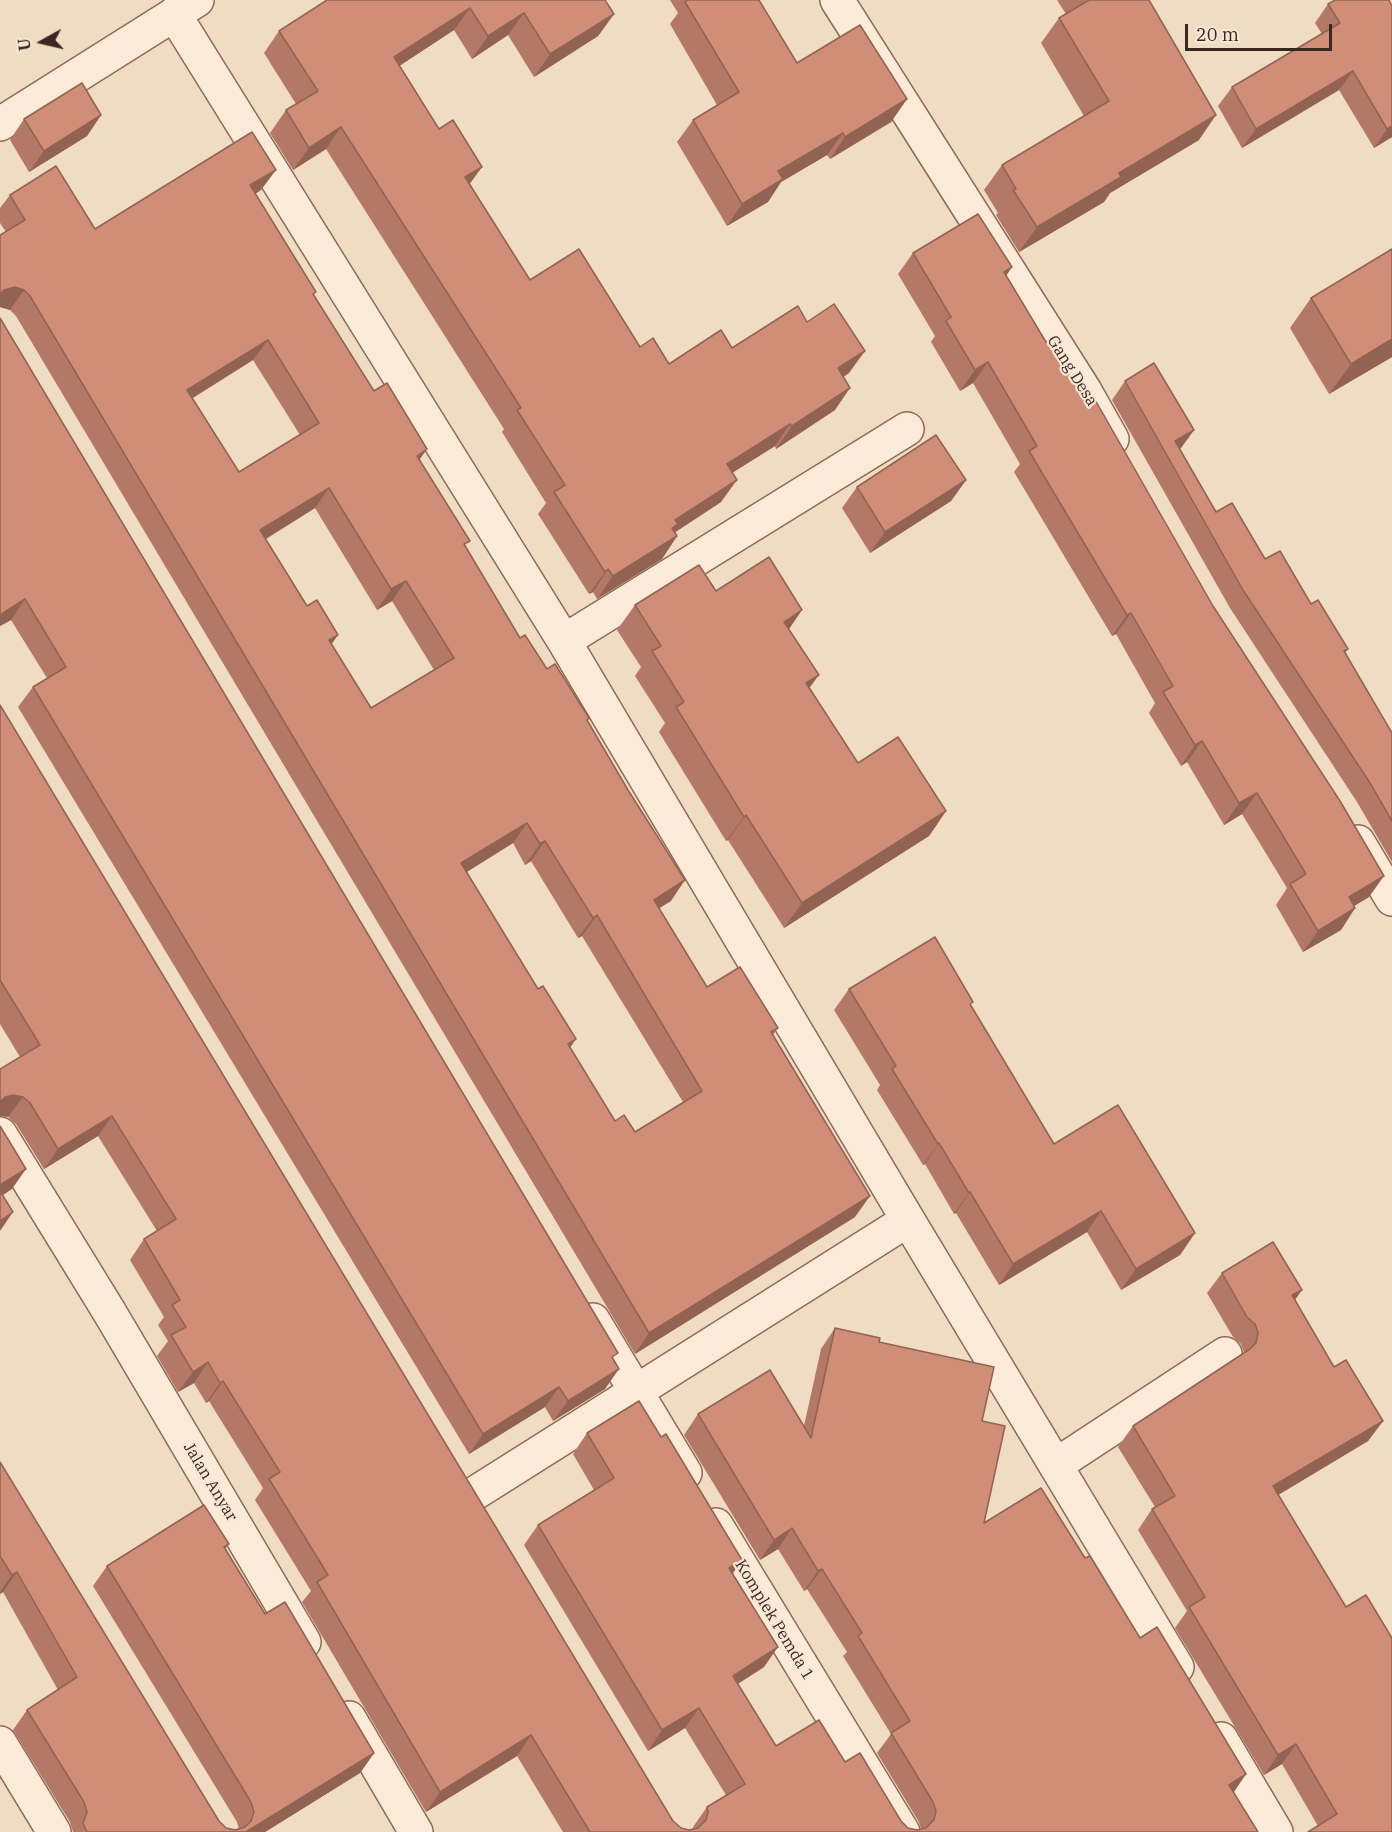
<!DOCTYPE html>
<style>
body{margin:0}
#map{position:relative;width:1392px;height:1832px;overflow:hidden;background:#f0dbc3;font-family:"IBM Plex Serif",serif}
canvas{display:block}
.north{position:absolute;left:12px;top:12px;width:60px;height:60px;-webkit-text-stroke:4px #f7e7d4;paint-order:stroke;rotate:262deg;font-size:16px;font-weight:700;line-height:24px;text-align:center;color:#3b271e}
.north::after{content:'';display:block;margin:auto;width:21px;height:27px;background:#3b271e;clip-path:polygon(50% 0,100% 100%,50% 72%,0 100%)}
.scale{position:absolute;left:1185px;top:24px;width:147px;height:27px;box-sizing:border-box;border:3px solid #3b271e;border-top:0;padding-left:8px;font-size:18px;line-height:21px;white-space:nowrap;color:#3b271e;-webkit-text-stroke:4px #f7e7d4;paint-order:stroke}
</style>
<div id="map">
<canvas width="1392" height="1832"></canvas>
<div class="north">U</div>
<div class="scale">20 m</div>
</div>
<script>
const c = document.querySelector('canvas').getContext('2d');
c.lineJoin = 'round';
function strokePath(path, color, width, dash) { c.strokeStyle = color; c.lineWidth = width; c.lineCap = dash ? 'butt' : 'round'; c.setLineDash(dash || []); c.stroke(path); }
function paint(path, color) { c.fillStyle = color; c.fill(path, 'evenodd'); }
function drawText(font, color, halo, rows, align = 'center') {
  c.font = font + ' "IBM Plex Serif",serif'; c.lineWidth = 4.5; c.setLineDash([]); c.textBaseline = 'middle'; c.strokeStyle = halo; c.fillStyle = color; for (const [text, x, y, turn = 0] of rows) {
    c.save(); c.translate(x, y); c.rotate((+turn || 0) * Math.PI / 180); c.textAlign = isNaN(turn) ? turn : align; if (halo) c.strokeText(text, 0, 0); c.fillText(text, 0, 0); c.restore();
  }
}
const minor = new Path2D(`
 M837,0L1085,391L1112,439
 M174,14L564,641L908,1220L1177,1667
 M0,124L197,0
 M564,641L907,429
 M1358,842L1392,899
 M0,1134L110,1313L304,1642
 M593,1320L685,1473
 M1056,1465L1225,1354
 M472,1495L908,1220
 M716,1525L903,1832
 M349,1718L416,1832
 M1221,1739L1276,1832
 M0,1743L54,1832`);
const wall = new Path2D(`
 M327,0L614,14L598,36L534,77L508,35L472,59L454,30L399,66L470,184L530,280L669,364L732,348L807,322L849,373L843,377L835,410L776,449L775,446L732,473L721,502L675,532L677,536L662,559L597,599L593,592L589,594L538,514L546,503L502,432L504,429L326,149L293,170L270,133L286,110L296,104L264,53L279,31Z
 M670,0H759L797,63L907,99L891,122L830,159L827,155L781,182L768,202L727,226L677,142L693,120L717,105L670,24L678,13Z
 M1057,0H1149L1199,140L1110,193L1104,202L1019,252L996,215L998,213L984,190L1002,165L1084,116L1041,43L1059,18L1066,14Z
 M1335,0L1392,137L1374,148L1339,90L1242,148L1218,106L1232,87L1322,34L1315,23L1328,4Z
 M101,115L87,136L29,172L10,140L24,119Z
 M261,190L255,194L316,292L314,295L374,391L420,460L466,547L520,638L589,718L587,721L671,901L659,908L707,987L778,1028L773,1035L855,1217L635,1354L16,316L10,310L0,307V235L6,232L0,223V208L10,195L95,229ZM253,360L300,435L239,472L193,398ZM315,508L377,610L392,601L434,670L371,708L266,539ZM513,843L525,865L531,861L578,938L582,936L683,1102L635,1132L615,1121L570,1048L467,872Z
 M913,253L1006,276L1369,897L1354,906L1355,908L1341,930L1303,952L1276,905L1287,888L1242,814L1224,825L1187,762L1181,766L1149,713L1155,703L1116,634L1112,636L1014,472L1020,464L973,383L960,391L931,342L935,336L898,274Z
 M1311,298L1392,357L1329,394L1290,328Z
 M0,318L613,1359L605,1389L553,1421L545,1407L469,1454L18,707L33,687L47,678L11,620L0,626Z
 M1125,381L1194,430L1180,449L1216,512L1311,604L1348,649L1345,653L1392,733V862L1357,802L1230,608L1112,400Z
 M966,480L951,501L870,553L842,508L857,487Z
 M716,591L789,629L810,688L858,763L946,811L929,836L784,928L728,840L726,841L659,732L665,723L635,676L641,667L617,630L635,605Z
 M0,705L673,1821L681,1828L689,1830L693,1829V1827L707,1807L726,1795L685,1728L648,1751L524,1545L538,1525L594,1490L573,1454L587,1433L661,1437L742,1560L733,1573L764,1667L738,1684L776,1746L845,1762L908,1828L917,1830L921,1829L919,1822L877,1753L891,1734L843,1656L847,1652L807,1589L804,1591L778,1549L760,1560L684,1435L698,1414L804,1426L821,1349L835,1328L879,1342L982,1421L984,1523L1085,1558L1140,1638L1246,1774L1233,1792L1258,1832H563L517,1756L426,1812L302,1602L311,1591L255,1500L263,1488L209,1401L206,1403L194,1383L178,1392L157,1356L168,1341L158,1325L164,1317L130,1260L144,1239L157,1231L98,1136L44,1169L16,1124L8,1117L20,1057L0,1024Z
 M849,989L971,1005L1054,1144L1195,1233L1180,1255L1121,1290L1087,1232L999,1285L956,1213L954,1214L925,1164L923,1165L877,1090L880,1085L834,1010Z
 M1222,1273L1295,1300L1334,1367L1383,1421L1368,1441L1278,1495L1346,1607L1392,1832L1318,1826L1282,1764L1264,1775L1175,1628L1187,1611L1138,1530L1152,1509L1155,1507L1118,1447L1133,1426L1244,1353L1241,1344L1233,1337L1207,1293Z
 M0,1462L219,1821L226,1828L235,1830L239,1829L237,1822L93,1586L107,1566L229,1544L225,1549L265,1614L374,1753L360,1773L265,1832H73L70,1822L13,1730L27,1710L58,1690L3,1592L0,1594Z`);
const shadedWall = new Path2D(`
 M470,8L454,30L378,80L394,57Z
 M524,13L508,35L472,59L488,36Z
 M614,14L598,36L534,77L550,54Z
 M1353,71L1339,90L1242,148L1256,129Z
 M907,99L891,122L830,159L845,137Z
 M101,115L87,136L29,172L44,151Z
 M1216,115L1199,140L1110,193L1104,202L1019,252L1037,227L1119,173Z
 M1392,126V137L1374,148L1387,129Z
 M341,127L326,149L293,170L309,148Z
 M843,133L827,155L781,182L768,202L727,226L742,204L778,171Z
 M482,167L466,189L465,177Z
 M276,170L261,190L236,206L250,185Z
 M1012,267L998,288L1004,272Z
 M15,287L24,290L10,310L0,307V294L4,290Z
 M1392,339V357L1329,394L1351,364Z
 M268,340L253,360L173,410L187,390Z
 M865,351L849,373L822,391L838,368Z
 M988,362L973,383L960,391L975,370Z
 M850,388L835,410L776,449L792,426Z
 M790,424L775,446L711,486L727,464Z
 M1194,430L1181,448L1167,457L1175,441Z
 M427,449L413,469L417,456Z
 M737,480L721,502L671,535L677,536L662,559L597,599L613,576L675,520Z
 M966,480L951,501L870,553L885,532Z
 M329,488L315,508L246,551L260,530Z
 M608,569L593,592L589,594L605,572Z
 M406,581L392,601L377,610L391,589Z
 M25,599L11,620L0,626V615Z
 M802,610L785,635L784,622Z
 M1131,613L1116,634L1112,636L1127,615Z
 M338,635L324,655L329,640Z
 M819,675L801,699L806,683Z
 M1202,741L1187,762L1181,766L1195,745Z
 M1257,793L1242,814L1224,825L1239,803Z
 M946,811L929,836L784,928L802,903Z
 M746,815L728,840L726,841L744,817Z
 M527,823L513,843L447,884L461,863Z
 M545,841L531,861L525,865L540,844Z
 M1384,876L1369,897L1334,918L1349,897Z
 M685,880L671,901L640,920L654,900Z
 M1355,908L1341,930L1303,952L1318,931Z
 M597,915L582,936L578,938L593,918Z
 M576,1039L562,1059L568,1044Z
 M13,1095L23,1097L8,1117L0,1116V1102L5,1097Z
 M112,1116L98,1136L44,1169L58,1149Z
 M939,1143L925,1164L923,1165L938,1144Z
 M26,1169L12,1189L0,1197V1185Z
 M970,1192L956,1213L954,1214L969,1193Z
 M870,1196L855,1217L635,1354L649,1333Z
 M1101,1211L1087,1232L999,1285L1013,1264Z
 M13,1212L0,1231V1221Z
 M1195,1233L1180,1255L1121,1290L1136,1269Z
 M1302,1290L1288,1310L1292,1295Z
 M208,1362L194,1383L178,1392L193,1372Z
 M619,1369L605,1389L553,1421L568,1401Z
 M223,1381L209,1401L206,1403L220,1383Z
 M559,1387L545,1407L469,1454L483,1434Z
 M1383,1421L1368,1441L1258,1507L1273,1486Z
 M792,1528L778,1549L760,1560L774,1540Z
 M742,1560L728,1580L729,1568Z
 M822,1569L807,1589L804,1591L818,1571Z
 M17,1572L3,1592L0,1594V1592L12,1575Z
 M778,1647L764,1667L718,1696L733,1676Z
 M699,1708L685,1728L648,1751L662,1730Z
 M531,1735L517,1756L426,1812L440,1792Z
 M1296,1744L1282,1764L1264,1775L1278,1755Z
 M374,1753L360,1773L265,1832H246Z
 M1246,1774L1232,1795L1229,1785Z`);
const building = new Path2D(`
 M327,0H605L614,14L550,54L524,13L488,36L470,8L394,57L439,129L453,120L482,167L465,177L530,280L579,249L640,347L653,338L669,364L721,330L732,348L798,306L807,322L834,304L865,351L838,368L850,388L792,426L790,424L727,464L737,480L675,520L678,524L672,528L677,536L613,576L608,569L605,572L554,492L565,485L517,410L521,408L341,127L309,148L286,110L318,91L279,31Z
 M688,0H759L797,63L860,25L907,99L845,137L843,133L778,171L783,179L742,204L693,120L739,92L685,2Z
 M1089,0H1149L1216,115L1119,173L1121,177L1037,227L1013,190L1016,189L1002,165L1109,101L1059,18Z
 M1335,0H1389L1392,6V126L1387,129L1353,71L1256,129L1232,87L1340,23L1328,4Z
 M82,83L101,115L44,151L24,119Z
 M252,132L276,170L250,185L316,292L313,294L374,391L387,383L427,449L417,456L470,541L464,544L520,638L525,635L547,669L555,664L589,718L587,720L628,790L685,880L654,900L707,987L740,967L778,1028L771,1032L870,1196L649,1333L30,296L24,290L15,287L4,290L0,294V235L25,220L10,195L56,166L95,229ZM268,340L319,423L239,472L187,390ZM329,488L391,589L406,581L454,658L371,708L329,640L338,635L317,600L307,606L260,530ZM527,823L540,844L545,841L593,918L597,915L702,1091L635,1132L624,1115L615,1121L568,1044L576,1039L543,986L538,989L461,863Z
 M978,214L1012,267L1004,272L1046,342L1048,341L1086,403L1094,398L1213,606L1340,801L1384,876L1349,897L1355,908L1318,931L1290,884L1306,874L1257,793L1239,803L1202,741L1195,745L1163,692L1173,686L1131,613L1127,615L1029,451L1037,446L988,362L975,370L946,321L951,317L913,253Z
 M1392,249V339L1351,364L1311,298Z
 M0,318L618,1353L612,1357L619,1369L568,1401L559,1387L483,1434L33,687L66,667L25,599L0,615Z
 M1154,363L1194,430L1175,441L1216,512L1232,503L1265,559L1280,551L1311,604L1318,600L1348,649L1344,651L1392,733V821L1370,783L1243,590L1125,381Z
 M936,435L966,480L885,532L857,487Z
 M769,557L802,610L784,622L819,675L806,683L858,763L898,737L946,811L802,903L746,815L744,817L676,707L684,702L652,651L661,646L635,605L699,565L716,591Z
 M0,705L673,1821L681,1828L689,1830L698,1828L706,1820L708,1812L707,1807L745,1784L699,1708L662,1730L538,1525L614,1478L587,1433L639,1401L661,1437L666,1434L742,1560L729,1568L778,1647L733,1676L776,1746L819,1720L845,1762L860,1753L901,1821L908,1828L917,1830L926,1828L934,1820L936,1811L933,1802L891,1733L910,1721L858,1636L862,1633L822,1569L818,1571L792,1528L774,1540L698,1414L770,1370L811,1438L835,1328L880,1338L879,1342L994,1367L982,1421L1005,1426L984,1523L1041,1488L1085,1558L1090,1556L1140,1638L1157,1627L1246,1774L1229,1785L1258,1832H590L531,1735L440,1792L317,1582L328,1575L269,1479L280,1472L223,1381L220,1383L208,1362L193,1372L171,1335L186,1327L172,1305L180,1300L144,1239L176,1219L112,1116L58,1149L30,1103L23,1097L13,1095L5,1097L0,1102V1069L40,1045L0,980Z
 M935,937L973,1002L970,1004L1054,1144L1118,1105L1195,1233L1136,1269L1101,1211L1013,1264L970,1192L969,1193L939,1143L938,1144L892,1069L896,1066L849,989Z
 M0,1126L26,1169L0,1185Z
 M0,1191L13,1212L0,1221Z
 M1273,1242L1302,1290L1292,1295L1334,1367L1346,1360L1383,1421L1273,1486L1346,1607L1366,1595L1392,1638V1832H1308L1337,1814L1296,1744L1278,1755L1189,1607L1205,1597L1152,1509L1175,1496L1133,1426L1250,1349L1256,1343L1258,1333L1255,1324L1247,1317L1222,1273Z
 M0,1462L219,1821L226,1828L235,1830L245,1827L251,1821L254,1812L251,1802L107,1566L204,1505L229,1544L224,1547L265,1614L285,1602L374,1753L246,1832H87L83,1823L87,1812L84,1802L27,1710L77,1677L17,1572L12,1575L0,1556Z`);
const streetNames = [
 ["Gang Desa",1072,371,58],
 ["Jalan Anyar",210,1482,59],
 ["Komplek Pemda 1",774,1620,59]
];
strokePath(minor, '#8c6b59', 36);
strokePath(minor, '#faead7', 33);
paint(wall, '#b37966');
paint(shadedWall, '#926353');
paint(building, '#d08d77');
strokePath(building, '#926353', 1.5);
drawText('16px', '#3b271e', '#f7e7d4', streetNames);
</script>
